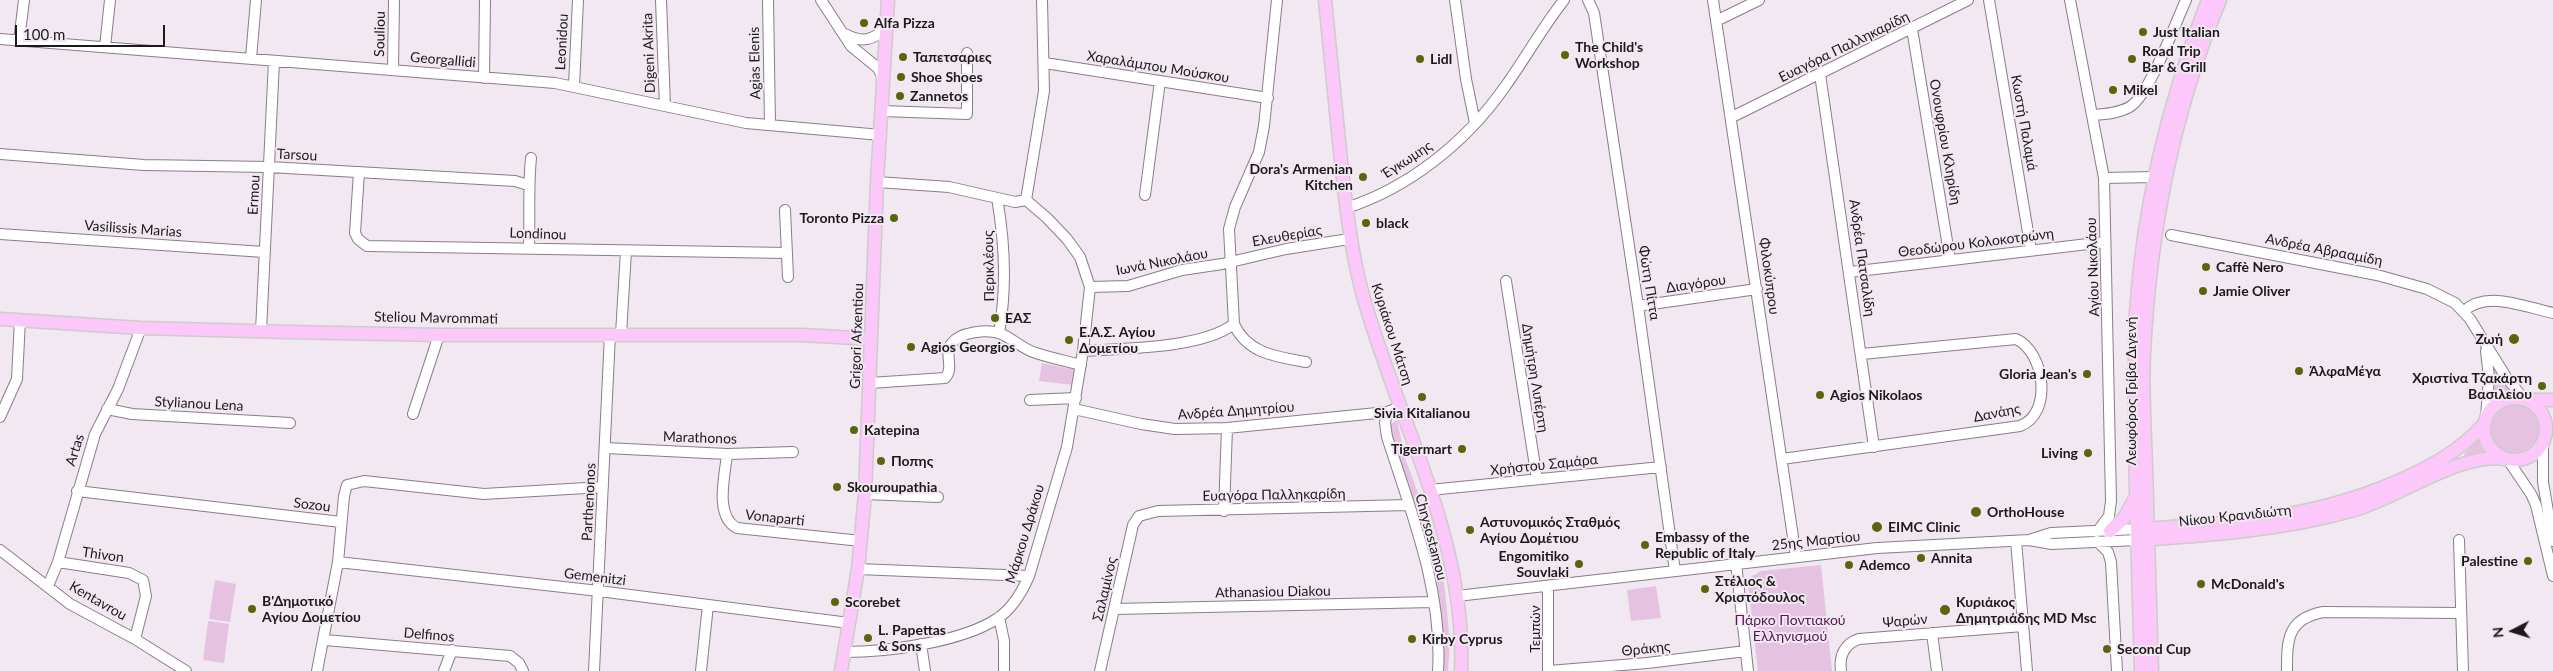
<!DOCTYPE html>
<meta charset="utf-8">
<style>
body{margin:0}
#map{position:relative;width:2553px;height:671px;overflow:hidden;background:#f2e8f1;font-family:Lato,sans-serif}
canvas{display:block}
.north{position:absolute;left:2488px;top:606px;width:50px;height:50px;-webkit-text-stroke:4px #f2e8f1;paint-order:stroke;rotate:265deg;font-size:14px;font-weight:700;line-height:20px;text-align:center;color:#1c181c}
.north::after{content:'';display:block;margin:auto;width:18px;height:22px;background:#1c181c;clip-path:polygon(50% 0,100% 100%,50% 72%,0 100%)}
.scale{position:absolute;left:15px;top:25px;width:150px;height:22px;box-sizing:border-box;border:2px solid #1c181c;border-top:0;padding-left:6px;font-size:15px;line-height:18px;white-space:nowrap;color:#1c181c;-webkit-text-stroke:4px #f2e8f1;paint-order:stroke}
</style>
<div id="map">
<canvas width="2553" height="671"></canvas>
<div class="north">N</div>
<div class="scale">100 m</div>
</div>
<script>
const c = document.querySelector('canvas').getContext('2d');
c.lineJoin = 'round';
function paint(path, color) { c.fillStyle = color; c.fill(path, 'evenodd'); }
function strokePath(path, color, width, dash) { c.strokeStyle = color; c.lineWidth = width; c.lineCap = dash ? 'butt' : 'round'; c.setLineDash(dash || []); c.stroke(path); }
function drawText(font, color, halo, rows, align = 'center') {
  c.font = font + ' Lato,sans-serif'; c.lineWidth = 4; c.setLineDash([]); c.textBaseline = 'middle'; c.strokeStyle = halo; c.fillStyle = color; for (const [text, x, y, turn = 0] of rows) {
    c.save(); c.translate(x, y); c.rotate((+turn || 0) * Math.PI / 180); c.textAlign = isNaN(turn) ? turn : align; if (halo) c.strokeText(text, 0, 0); c.fillText(text, 0, 0); c.restore();
  }
}
const green = new Path2D(`
 M1042,363L1076,370L1073,385L1039,381Z
 M2492,365L2502,383L2511,391L2496,395L2489,401Z
 M2488 430a27 27 0 1 1 54 0a27 27 0 1 1-54 0Z
 M1397,420L1406,461L1428,519L1434,530L1445,590L1450,643L1448,671H1442L1441,631L1430,557L1390,429L1391,424Z
 M2479,438L2481,447L2488,456L2466,459L2464,454Z
 M1821,565L1832,671H1758L1748,584L1752,576L1761,571Z
 M215,580L236,584L230,622L209,619Z
 M1656,586L1661,618L1631,621L1627,590Z
 M208,621L229,624L224,663L203,660Z`);
const minor = new Path2D(`
 M661,0L665,106
 M768,0L770,125
 M821,0L851,46L878,68L883,78
 M1277,0L1264,126L1259,152L1235,207L1229,229L1234,324C1247,354 1278,357 1306,362
 M1455,0L1466,79L1475,123
 M1588,0L1594,13L1638,306L1675,571
 M1713,0L1796,557
 M1989,0L2031,250
 M2070,0L2104,178L2111,501L2109,516L2097,532
 M1716,21L1759,0
 M1912,29L1950,259
 M845,34C862,43 873,41 886,27
 M0,39L555,83L746,123L881,135
 M19,41L24,0
 M105,47L110,0
 M251,58L256,0
 M1045,63L1268,98
 M393,69L394,0
 M1820,74L1874,447
 M484,78L485,0
 M574,86L578,0
 M882,111L967,114V53
 M2094,115C2105,114 2121,113 2131,106C2150,93 2175,24 2186,0
 M1732,117L1968,0
 M0,154L144,165L269,167L515,181L528,185
 M359,172L355,233L358,239L367,246L787,253
 M2104,178L2154,177
 M877,182L949,187L1015,202L1026,200
 M1145,195L1160,81
 M997,198C1005,243 1007,287 999,333
 M1026,200L1044,91L1042,0
 M1346,208C1409,188 1466,142 1504,88C1525,59 1542,28 1564,0
 M785,210L788,277
 M0,234L264,252
 M2171,235L2377,275L2427,289L2455,303L2470,319L2506,377L2524,399
 M529,247C530,217 528,188 531,158
 M1850,272L2105,242
 M1506,281L1537,479
 M1090,287L1128,286L1182,270L1222,264L1286,249L1349,239
 M1638,306L1757,289
 M2464,311C2487,290 2525,307 2553,313
 M261,331L274,61
 M621,334L626,251
 M1083,351C1124,348 1201,349 1234,324
 M870,383L945,378C955,368 943,353 952,343C960,332 987,329 999,333C1011,337 1022,349 1036,353C1051,358 1066,361 1081,365
 M1030,400L1076,398
 M107,409L132,414L290,423
 M1074,409L1141,424L1175,429L1227,428L1387,412L1401,407
 M1387,412L1385,423L1387,437C1411,512 1443,591 1438,671
 M413,414L439,335
 M0,417L17,379L20,320
 M2486,418L2489,377L2486,351
 M2543,443V482L2553,541
 M606,448L727,454L793,452
 M727,454C725,476 714,516 737,528L861,541
 M1782,459L2020,426C2053,414 2045,352 2016,339L1862,354
 M2508,460L2531,494L2536,505L2553,576
 M1430,490L1661,467
 M77,491L341,522
 M865,494L938,497
 M1224,511L1227,428
 M2029,540L2051,533L2137,529
 M2459,540L2463,671
 M2016,541L2027,671
 M2098,542L2108,552L2111,562L2117,671
 M0,550L70,604L135,639L186,671
 M58,562L129,573L143,580L146,596L135,639
 M338,562L599,591L849,623
 M1736,563L1748,671
 M858,569L1029,576
 M48,586L58,562L95,434L118,389L141,328
 M1457,596L1877,548L2029,540L2052,544L2137,540
 M1114,609L1433,602
 M999,617L1004,641V671
 M1932,633L1937,671
 M325,640L510,656L519,663L523,671
 M921,644L925,671
 M844,652C887,652 963,642 998,618C1013,608 1022,592 1029,576L1067,447L1083,351L1090,287L1080,257L1067,239L1047,218L1026,200
 M317,671L338,562L344,496L347,485L364,481L484,494L603,487
 M444,671L452,650
 M594,671L610,334
 M701,671L708,605
 M1100,671L1133,525L1139,516L1158,511L1409,505
 M1548,671V586
 M1549,671L1647,663L1746,651
 M1841,671C1839,656 1844,644 1859,639L2023,626
 M2287,671C2287,640 2287,619 2323,612L2461,613`);
const major = new Path2D(`
 M1325,0C1330,50 1335,100 1340,151C1345,199 1350,246 1362,292C1396,418 1467,537 1461,671
 M0,319L141,328L288,332L439,335H803L871,339
 M2484 429a31 31 0 1 1 62 0a31 31 0 1 1-62 0Z
 M2526,400H2553
 M2142,529C2233,523 2310,519 2396,482C2430,467 2459,452 2484,424
 M2110,531L2124,518L2135,498
 M2140,540C2212,535 2282,530 2351,511C2397,499 2459,452 2505,459
 M841,671L858,569L865,494L877,182L888,0
 M2141,671C2139,593 2136,515 2135,437C2135,395 2134,353 2136,312C2143,205 2169,100 2208,0
 M2152,671C2150,603 2148,535 2146,467C2145,429 2142,391 2144,353C2150,231 2173,113 2220,0`);
const markers = [
 [864,23,5,"#58660b"],
 [2143,32,5,"#58660b"],
 [1565,55,5,"#58660b"],
 [903,57,5,"#58660b"],
 [1420,59,5,"#58660b"],
 [2132,59,5,"#58660b"],
 [901,77,5,"#58660b"],
 [2113,90,5,"#58660b"],
 [900,96,5,"#58660b"],
 [1363,177,5,"#58660b"],
 [894,218,5,"#58660b"],
 [1366,223,5,"#58660b"],
 [2206,267,5,"#58660b"],
 [2203,291,5,"#58660b"],
 [995,318,5,"#58660b"],
 [2514,339,6,"#58660b"],
 [1069,340,5,"#58660b"],
 [911,347,5,"#58660b"],
 [2299,371,5,"#58660b"],
 [2087,374,5,"#58660b"],
 [2542,386,5,"#58660b"],
 [1820,395,5,"#58660b"],
 [1422,397,5,"#58660b"],
 [854,430,5,"#58660b"],
 [1462,449,5,"#58660b"],
 [2088,453,5,"#58660b"],
 [881,461,5,"#58660b"],
 [837,487,5,"#58660b"],
 [1976,512,6,"#58660b"],
 [1877,527,6,"#58660b"],
 [1470,530,5,"#58660b"],
 [1645,545,5,"#58660b"],
 [1921,558,5,"#58660b"],
 [2528,561,5,"#58660b"],
 [1579,564,5,"#58660b"],
 [1849,565,5,"#58660b"],
 [2201,584,5,"#58660b"],
 [1705,589,5,"#58660b"],
 [835,602,5,"#58660b"],
 [252,609,5,"#58660b"],
 [1945,610,6,"#58660b"],
 [868,638,5,"#58660b"],
 [1412,639,5,"#58660b"],
 [2107,649,5,"#58660b"]
];
const poiNames = [
 ["Alfa Pizza",874,23],
 ["Just Italian",2153,32],
 ["The Child's",1575,47],
 ["Workshop",1575,63],
 ["Road Trip",2142,51],
 ["Bar & Grill",2142,67],
 ["Ταπετσαριες",913,57],
 ["Lidl",1430,59],
 ["Shoe Shoes",911,77],
 ["Mikel",2123,90],
 ["Zannetos",910,96],
 ["Dora's Armenian",1353,169,"right"],
 ["Kitchen",1353,185,"right"],
 ["Toronto Pizza",884,218,"right"],
 ["black",1376,223],
 ["Caffè Nero",2216,267],
 ["Jamie Oliver",2213,291],
 ["ΕΑΣ",1005,318],
 ["Ε.Α.Σ. Αγίου",1079,332],
 ["Δομετίου",1079,348],
 ["Ζωή",2503,339,"right"],
 ["Agios Georgios",921,347],
 ["ΆλφαΜέγα",2309,371],
 ["Gloria Jean's",2077,374,"right"],
 ["Χριστίνα Τζακάρτη",2532,378,"right"],
 ["Βασιλείου",2532,394,"right"],
 ["Agios Nikolaos",1830,395],
 ["Sivia Kitalianou",1422,413,"center"],
 ["Katepina",864,430],
 ["Tigermart",1452,449,"right"],
 ["Living",2078,453,"right"],
 ["Ποπης",891,461],
 ["Skouroupathia",847,487],
 ["OrthoHouse",1987,512],
 ["Αστυνομικός Σταθμός",1480,522],
 ["Αγίου Δομέτιου",1480,538],
 ["EIMC Clinic",1888,527],
 ["Embassy of the",1655,537],
 ["Republic of Italy",1655,553],
 ["Engomitiko",1569,556,"right"],
 ["Souvlaki",1569,572,"right"],
 ["Annita",1931,558],
 ["Palestine",2518,561,"right"],
 ["Ademco",1859,565],
 ["Στέλιος &",1715,581],
 ["Χριστόδουλος",1715,597],
 ["McDonald's",2211,584],
 ["Β'Δημοτικό",262,601],
 ["Αγίου Δομετίου",262,617],
 ["Scorebet",845,602],
 ["Κυριάκος",1956,602],
 ["Δημητριάδης MD Msc",1956,618],
 ["L. Papettas",878,630],
 ["& Sons",878,646],
 ["Kirby Cyprus",1422,639],
 ["Second Cup",2117,649]
];
const streetNames = [
 ["Souliou",380,34,-89],
 ["Leonidou",562,42,-87],
 ["Ευαγόρα Παλληκαρίδη",1844,47,-26],
 ["Digeni Akrita",649,53,-92],
 ["Georgallidi",443,60,5],
 ["Agias Elenis",755,63,-91],
 ["Χαραλάμπου Μούσκου",1158,67,9],
 ["Κωστή Παλαμά",2024,123,80],
 ["Ονουφρίου Κληρίδη",1945,142,80],
 ["Tarsou",297,155,3],
 ["Έγκωμης",1407,160,-33],
 ["Ermou",254,195,-87],
 ["Vasilissis Marias",133,229,4],
 ["Londinou",538,234,2],
 ["Ελευθερίας",1287,236,-10],
 ["Θεοδώρου Κολοκοτρώνη",1976,243,-7],
 ["Ανδρέα Αβρααμίδη",2324,250,11],
 ["Ανδρέα Πατσαλίδη",1862,258,82],
 ["Ιωνά Νικολάου",1162,262,-11],
 ["Περικλέους",989,266,-91],
 ["Αγίου Νικολάου",2093,267,-92],
 ["Φιλοκύπρου",1769,276,82],
 ["Φώτη Πίττα",1649,283,81],
 ["Διαγόρου",1696,284,-8],
 ["Steliou Mavrommati",436,318,1],
 ["Κυριάκου Μάτση",1392,334,72],
 ["Grigori Afxentiou",857,336,-88],
 ["Δημήτρη Λιπέρτη",1535,378,81],
 ["Λεωφόρος Γρίβα Διγενή",2131,391,-90],
 ["Stylianou Lena",199,404,3],
 ["Ανδρέα Δημητρίου",1236,411,-4],
 ["Δανάης",1997,413,-11],
 ["Marathonos",700,438,2],
 ["Artas",75,450,-72],
 ["Χρήστου Σαμάρα",1544,465,-6],
 ["Ευαγόρα Παλληκαρίδη",1274,495,-1],
 ["Parthenonos",589,502,-87],
 ["Sozou",312,505,7],
 ["Νίκου Κρανιδιώτη",2235,516,-6],
 ["Vonaparti",775,518,6],
 ["Μάρκου Δράκου",1025,534,-73],
 ["Chrysostamou",1431,537,75],
 ["25ης Μαρτίου",1816,541,-6],
 ["Thivon",103,555,8],
 ["Gemenitzi",595,577,7],
 ["Σαλαμίνος",1105,589,-77],
 ["Athanasiou Diakou",1273,592,-1],
 ["Kentavrou",98,601,30],
 ["Ψαρών",1905,621,-5],
 ["Τεμπών",1535,629,-90],
 ["Delfinos",429,635,5],
 ["Θράκης",1646,649,-6]
];
const parkNames = [
 ["Πάρκο Ποντιακού",1790,620],
 ["Ελληνισμού",1790,636]
];
paint(green, '#e5c2e2');
strokePath(minor, '#887e87', 12);
strokePath(major, '#cdcccd', 15);
strokePath(minor, '#fff', 10);
strokePath(major, '#fbc8f9', 12);
for (const [x, y, r, color] of markers) { const dot = new Path2D(); dot.arc(x, y, r, 0, 2 * Math.PI); c.fillStyle = color; c.fill(dot); strokePath(dot, '#f2e8f1', 2); }
drawText('bold 14px', '#1c181c', '#f2e8f1', poiNames, 'left');
drawText('14px', '#1c181c', '#f2e8f1', streetNames);
drawText('14px', '#571656', '#f2e8f1', parkNames);
</script>
